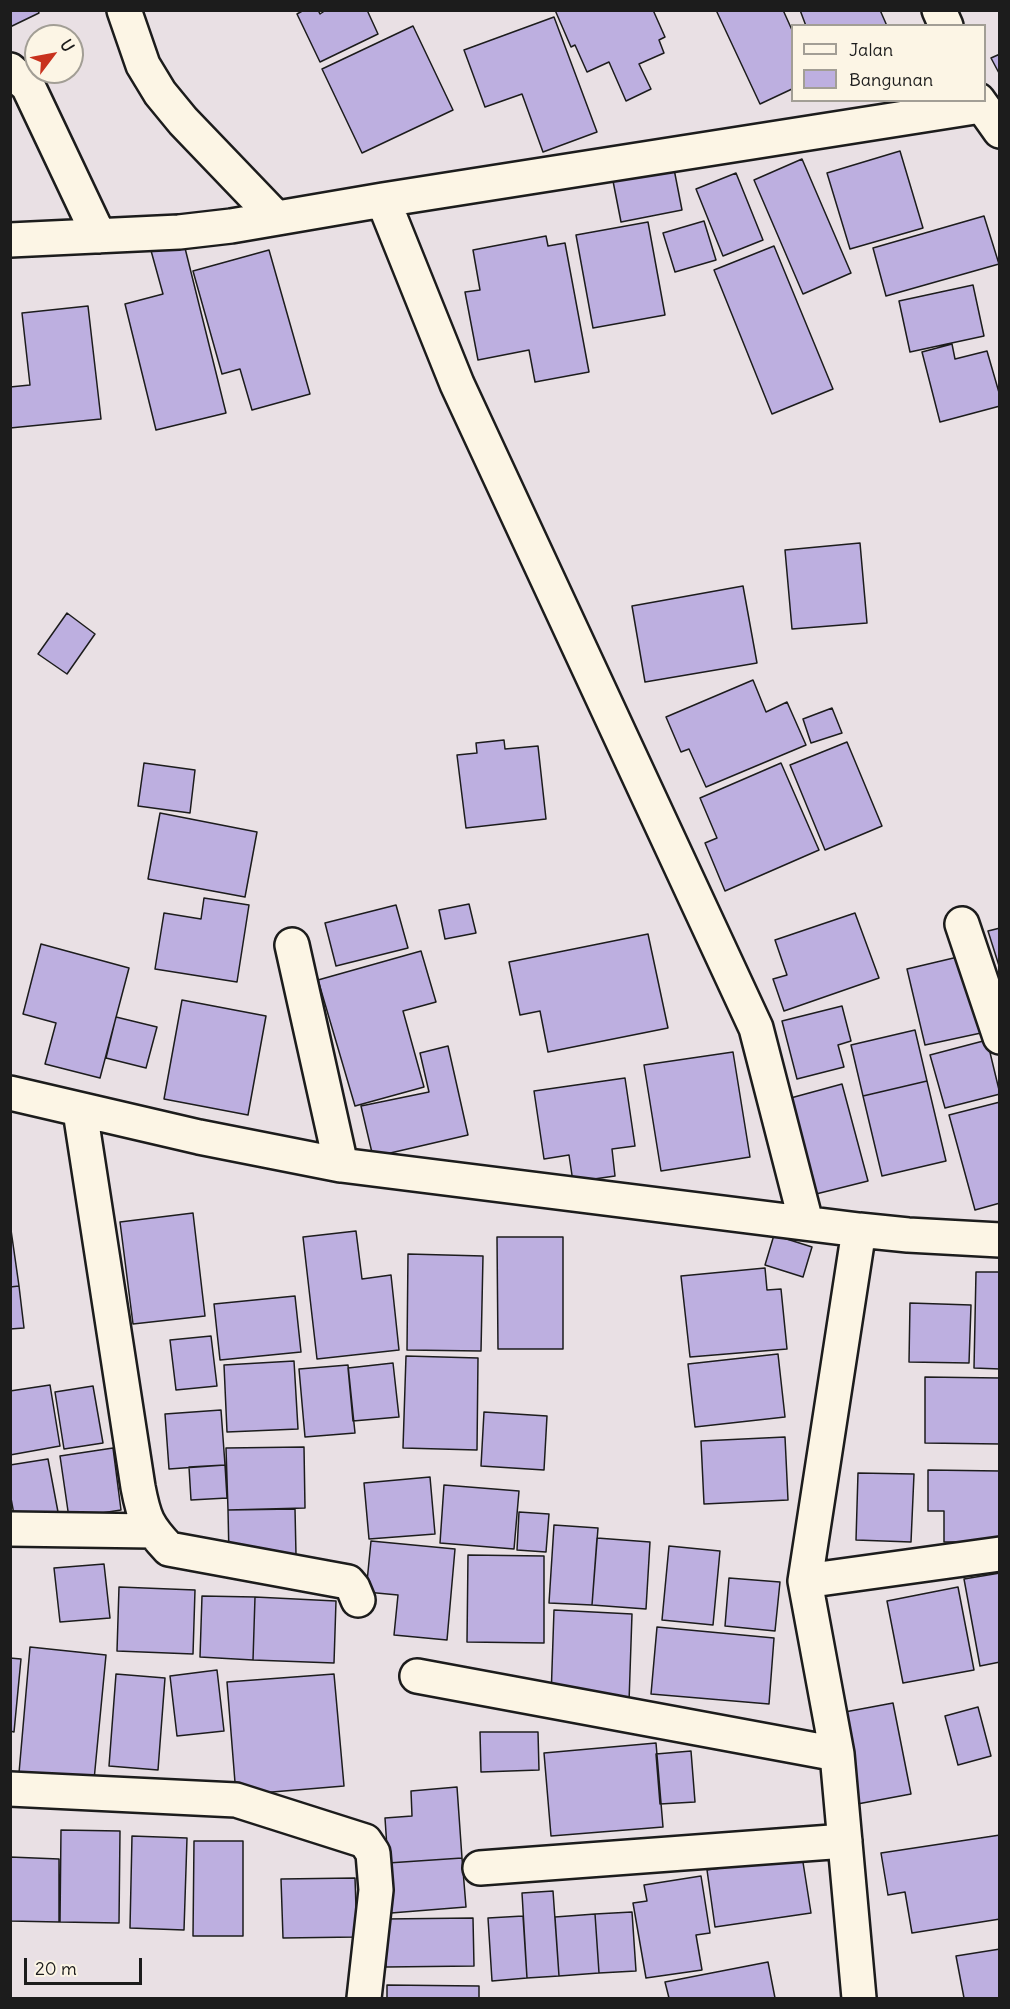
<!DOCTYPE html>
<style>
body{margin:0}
#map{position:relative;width:1010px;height:2009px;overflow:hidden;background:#e9e0e4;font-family:Delius,sans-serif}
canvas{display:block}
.frame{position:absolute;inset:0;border:12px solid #1c1c1c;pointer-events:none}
.legend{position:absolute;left:791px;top:24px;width:195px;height:78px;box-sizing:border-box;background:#fcf5e5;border:2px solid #a29e95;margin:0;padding:8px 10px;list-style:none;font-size:18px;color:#1c1c1c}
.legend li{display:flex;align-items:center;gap:12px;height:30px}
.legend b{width:30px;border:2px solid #a29e95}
.north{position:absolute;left:24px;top:24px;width:60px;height:60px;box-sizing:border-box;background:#fcf5e5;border:2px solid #a29e95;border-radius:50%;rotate:58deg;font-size:16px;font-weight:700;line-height:24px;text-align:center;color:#1c1c1c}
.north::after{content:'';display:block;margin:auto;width:21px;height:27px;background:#c8321e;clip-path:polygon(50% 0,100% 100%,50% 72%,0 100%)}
.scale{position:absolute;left:24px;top:1958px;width:118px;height:27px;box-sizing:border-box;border:3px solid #1c1c1c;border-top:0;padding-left:8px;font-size:18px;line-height:21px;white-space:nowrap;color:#1c1c1c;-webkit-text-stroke:4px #fcf5e5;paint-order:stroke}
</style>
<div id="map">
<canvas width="1010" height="2009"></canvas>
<div class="frame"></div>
<ul class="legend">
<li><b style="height:8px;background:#fcf5e5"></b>Jalan</li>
<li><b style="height:16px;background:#bdafe0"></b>Bangunan</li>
</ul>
<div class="north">U</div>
<div class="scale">20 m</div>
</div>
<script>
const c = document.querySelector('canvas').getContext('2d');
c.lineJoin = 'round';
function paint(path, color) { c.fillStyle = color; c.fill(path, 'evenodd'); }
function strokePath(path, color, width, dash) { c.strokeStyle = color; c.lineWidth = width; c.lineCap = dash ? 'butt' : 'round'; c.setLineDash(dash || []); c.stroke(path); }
const building = new Path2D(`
 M10,10H38L39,13L10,27Z
 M304,10H318L320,14L326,10H367L378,34L320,62L297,14Z
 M555,10H653L665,37L659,40L664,53L639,64L651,89L626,101L609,62L587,72L575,45L571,47Z
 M716,10H783L792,30V89L760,104Z
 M800,10H880L887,26H806Z
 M554,17L597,132L543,152L522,94L485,107L464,50Z
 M413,26L453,110L362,153L322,69Z
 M1000,54V75L991,58Z
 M900,151L923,228L850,249L827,173Z
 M802,159L851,273L803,294L754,180Z
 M674,169L682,210L621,222L613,181Z
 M736,173L763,240L723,256L696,189Z
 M984,216L999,264L886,296L873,248Z
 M704,221L716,260L675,272L663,233Z
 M648,222L665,315L593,328L576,235Z
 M546,236L548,246L565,243L589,372L535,382L529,350L478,360L465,292L480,290L473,250Z
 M183,240L226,413L156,430L125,304L163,294L150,247Z
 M774,246L833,389L772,414L714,270Z
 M269,250L310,394L252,410L240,369L222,374L193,271Z
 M973,285L984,336L910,352L899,301Z
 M88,306L101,419L10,428V387L30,385L22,313Z
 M952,344L955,359L987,351L1000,396V406L940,422L922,352Z
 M860,543L867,623L792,629L785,550Z
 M743,586L757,663L645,682L632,606Z
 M67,613L95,634L67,674L38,654Z
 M753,680L766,712L787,702L806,745L706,787L689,749L681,752L666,717Z
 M832,708L842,733L811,743L803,719Z
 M504,740L505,749L538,746L546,819L466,828L457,755L477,753L476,743Z
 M847,742L882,826L825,850L790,765Z
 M144,763L195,770L190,813L138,806Z
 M781,763L819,850L725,891L705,843L717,838L700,798Z
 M160,813L257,832L245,897L148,879Z
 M204,898L249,905L237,982L155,969L164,913L201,919Z
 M469,904L476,933L445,939L439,910Z
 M396,905L408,948L336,966L325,923Z
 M855,913L879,978L784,1011L773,979L787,975L775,940Z
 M1000,928V969L988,931Z
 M648,934L668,1028L548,1052L540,1011L520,1015L509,962Z
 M41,944L129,968L100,1078L45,1064L56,1023L23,1014Z
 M421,951L436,1002L403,1011L424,1087L355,1106L318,980Z
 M962,956L981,1033L925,1045L907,969Z
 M182,1000L266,1016L248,1115L164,1099Z
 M842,1006L851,1041L838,1045L844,1067L797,1079L782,1021Z
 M116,1017L157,1027L146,1068L106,1058Z
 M915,1030L927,1081L863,1096L851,1045Z
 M987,1040L1000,1094L945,1108L930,1055Z
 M448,1046L468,1135L373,1157L361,1106L429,1092L420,1053Z
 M733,1052L750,1157L661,1171L644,1065Z
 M625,1078L635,1146L612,1149L615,1176L573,1182L569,1155L544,1159L534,1091Z
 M927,1081L946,1161L882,1176L863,1096Z
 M842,1084L868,1181L812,1195L787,1099Z
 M1000,1102V1203L975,1210L949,1115Z
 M193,1213L205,1316L133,1324L120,1222Z
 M10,1223L19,1286L10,1287Z
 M356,1231L362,1279L391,1275L399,1350L317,1359L303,1237Z
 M774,1235L812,1247L803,1277L765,1265Z
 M497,1237H563V1349H498Z
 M408,1254L483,1256L481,1351L407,1350Z
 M765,1268L767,1290L781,1289L787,1349L690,1357L681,1276Z
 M976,1272H1000V1369L974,1368Z
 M19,1286L24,1328L10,1329V1287Z
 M295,1296L301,1352L220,1360L214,1304Z
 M910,1303L971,1305L969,1363L909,1362Z
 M211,1336L217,1386L176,1390L170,1340Z
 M778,1354L785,1417L695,1427L688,1364Z
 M406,1356L478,1358L477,1450L403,1448Z
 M294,1361L298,1429L227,1432L224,1365Z
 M393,1363L399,1417L353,1421L348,1368Z
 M348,1365L355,1433L305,1437L299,1369Z
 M925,1377L1000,1378V1444L925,1443Z
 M50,1385L60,1446L10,1455V1391Z
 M93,1386L103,1443L64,1449L55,1392Z
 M221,1410L225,1465L169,1469L165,1414Z
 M484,1412L547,1416L544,1470L481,1466Z
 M785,1437L788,1500L704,1504L701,1441Z
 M304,1447L305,1508L228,1510L226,1448Z
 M113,1448L121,1510L69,1518L60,1456Z
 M48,1459L58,1512L15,1520L10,1493V1465Z
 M225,1465L227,1498L191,1500L189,1467Z
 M928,1470L1000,1471V1542H944V1511H928Z
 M858,1473L914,1474L911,1542L856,1540Z
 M430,1477L435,1534L369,1539L364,1483Z
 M444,1485L519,1491L514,1549L440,1543Z
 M295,1509L296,1555L229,1556L228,1510Z
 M519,1512L549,1514L546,1552L517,1550Z
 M554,1525L598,1528L592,1605L549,1603Z
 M597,1538L650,1542L646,1609L592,1605Z
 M371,1541L455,1549L447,1640L394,1635L398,1595L366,1592Z
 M669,1546L720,1551L713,1625L662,1620Z
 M468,1555L544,1556V1643L467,1642Z
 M104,1564L110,1618L60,1622L54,1568Z
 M1000,1573V1662L980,1666L964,1579Z
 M729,1578L780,1582L775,1631L725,1626Z
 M119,1587L195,1590L193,1654L117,1651Z
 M958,1587L974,1670L903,1683L887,1601Z
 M202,1596L255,1597L253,1660L200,1657Z
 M255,1597L336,1601L334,1663L253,1660Z
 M554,1610L632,1614L629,1702L551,1698Z
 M657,1627L774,1638L769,1704L651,1694Z
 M30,1647L106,1655L94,1780L19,1773Z
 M10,1658L21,1659L14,1732L10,1731Z
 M217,1670L224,1731L177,1736L170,1676Z
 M116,1674L165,1678L158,1770L109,1766Z
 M334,1674L344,1786L236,1795L227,1682Z
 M893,1703L911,1794L852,1805L834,1714Z
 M978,1707L991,1756L958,1765L945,1716Z
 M480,1732H538L539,1770L481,1772Z
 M656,1743L663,1827L551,1836L544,1753Z
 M691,1751L695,1802L660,1804L656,1754Z
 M457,1787L462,1858L388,1863L385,1818L412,1816L411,1791Z
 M61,1830L120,1831L119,1923L60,1922Z
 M1000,1835V1919L912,1933L905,1892L888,1895L881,1853Z
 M132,1836L187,1838L184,1930L130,1928Z
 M194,1841H243V1936H193Z
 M802,1856L811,1913L715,1927L707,1870Z
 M10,1857L59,1859V1922L10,1921Z
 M462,1858L466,1907L391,1913L388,1863Z
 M701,1876L710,1933L696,1935L702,1970L646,1978L633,1903L647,1901L644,1885Z
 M355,1878L357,1937L283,1938L281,1879Z
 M553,1891L559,1976L527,1978L522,1893Z
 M632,1912L636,1971L599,1973L595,1914Z
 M595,1914L599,1973L559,1976L555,1917Z
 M523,1916L527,1978L492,1981L488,1918Z
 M473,1918L474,1966L386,1967L385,1919Z
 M1000,1949V1998H964L956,1956Z
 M768,1962L775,1998H669L665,1982Z
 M387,1985L479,1986V1998H387Z`);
const minor = new Path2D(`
 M124,10L143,65L160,93L183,121L276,218
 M10,70L28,86L99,236
 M383,200L457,384L756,1028L806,1222
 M10,240L179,232L231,226L383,200L981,106
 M962,924L1000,1037
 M292,945L341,1165
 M10,1093L199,1137L341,1165L859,1230L908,1235L1000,1240
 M80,1111L138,1487C144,1518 147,1526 169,1549L348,1582L353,1588L358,1600
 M859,1230L805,1581L837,1754L859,1998
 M10,1529L152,1531
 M805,1581L1000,1554
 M417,1676L837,1754
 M10,1789L236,1800L365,1841L373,1853L376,1890L364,1998
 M480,1868L845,1841`);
const tertiary = new Path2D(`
 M939,10L946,26
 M978,100L1000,131`);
paint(building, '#bdafe0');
strokePath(building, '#1c1c1c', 1.5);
strokePath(minor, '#1c1c1c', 38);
strokePath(tertiary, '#1c1c1c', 38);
strokePath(minor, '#fcf5e5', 33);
strokePath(tertiary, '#fcf5e5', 33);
</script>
